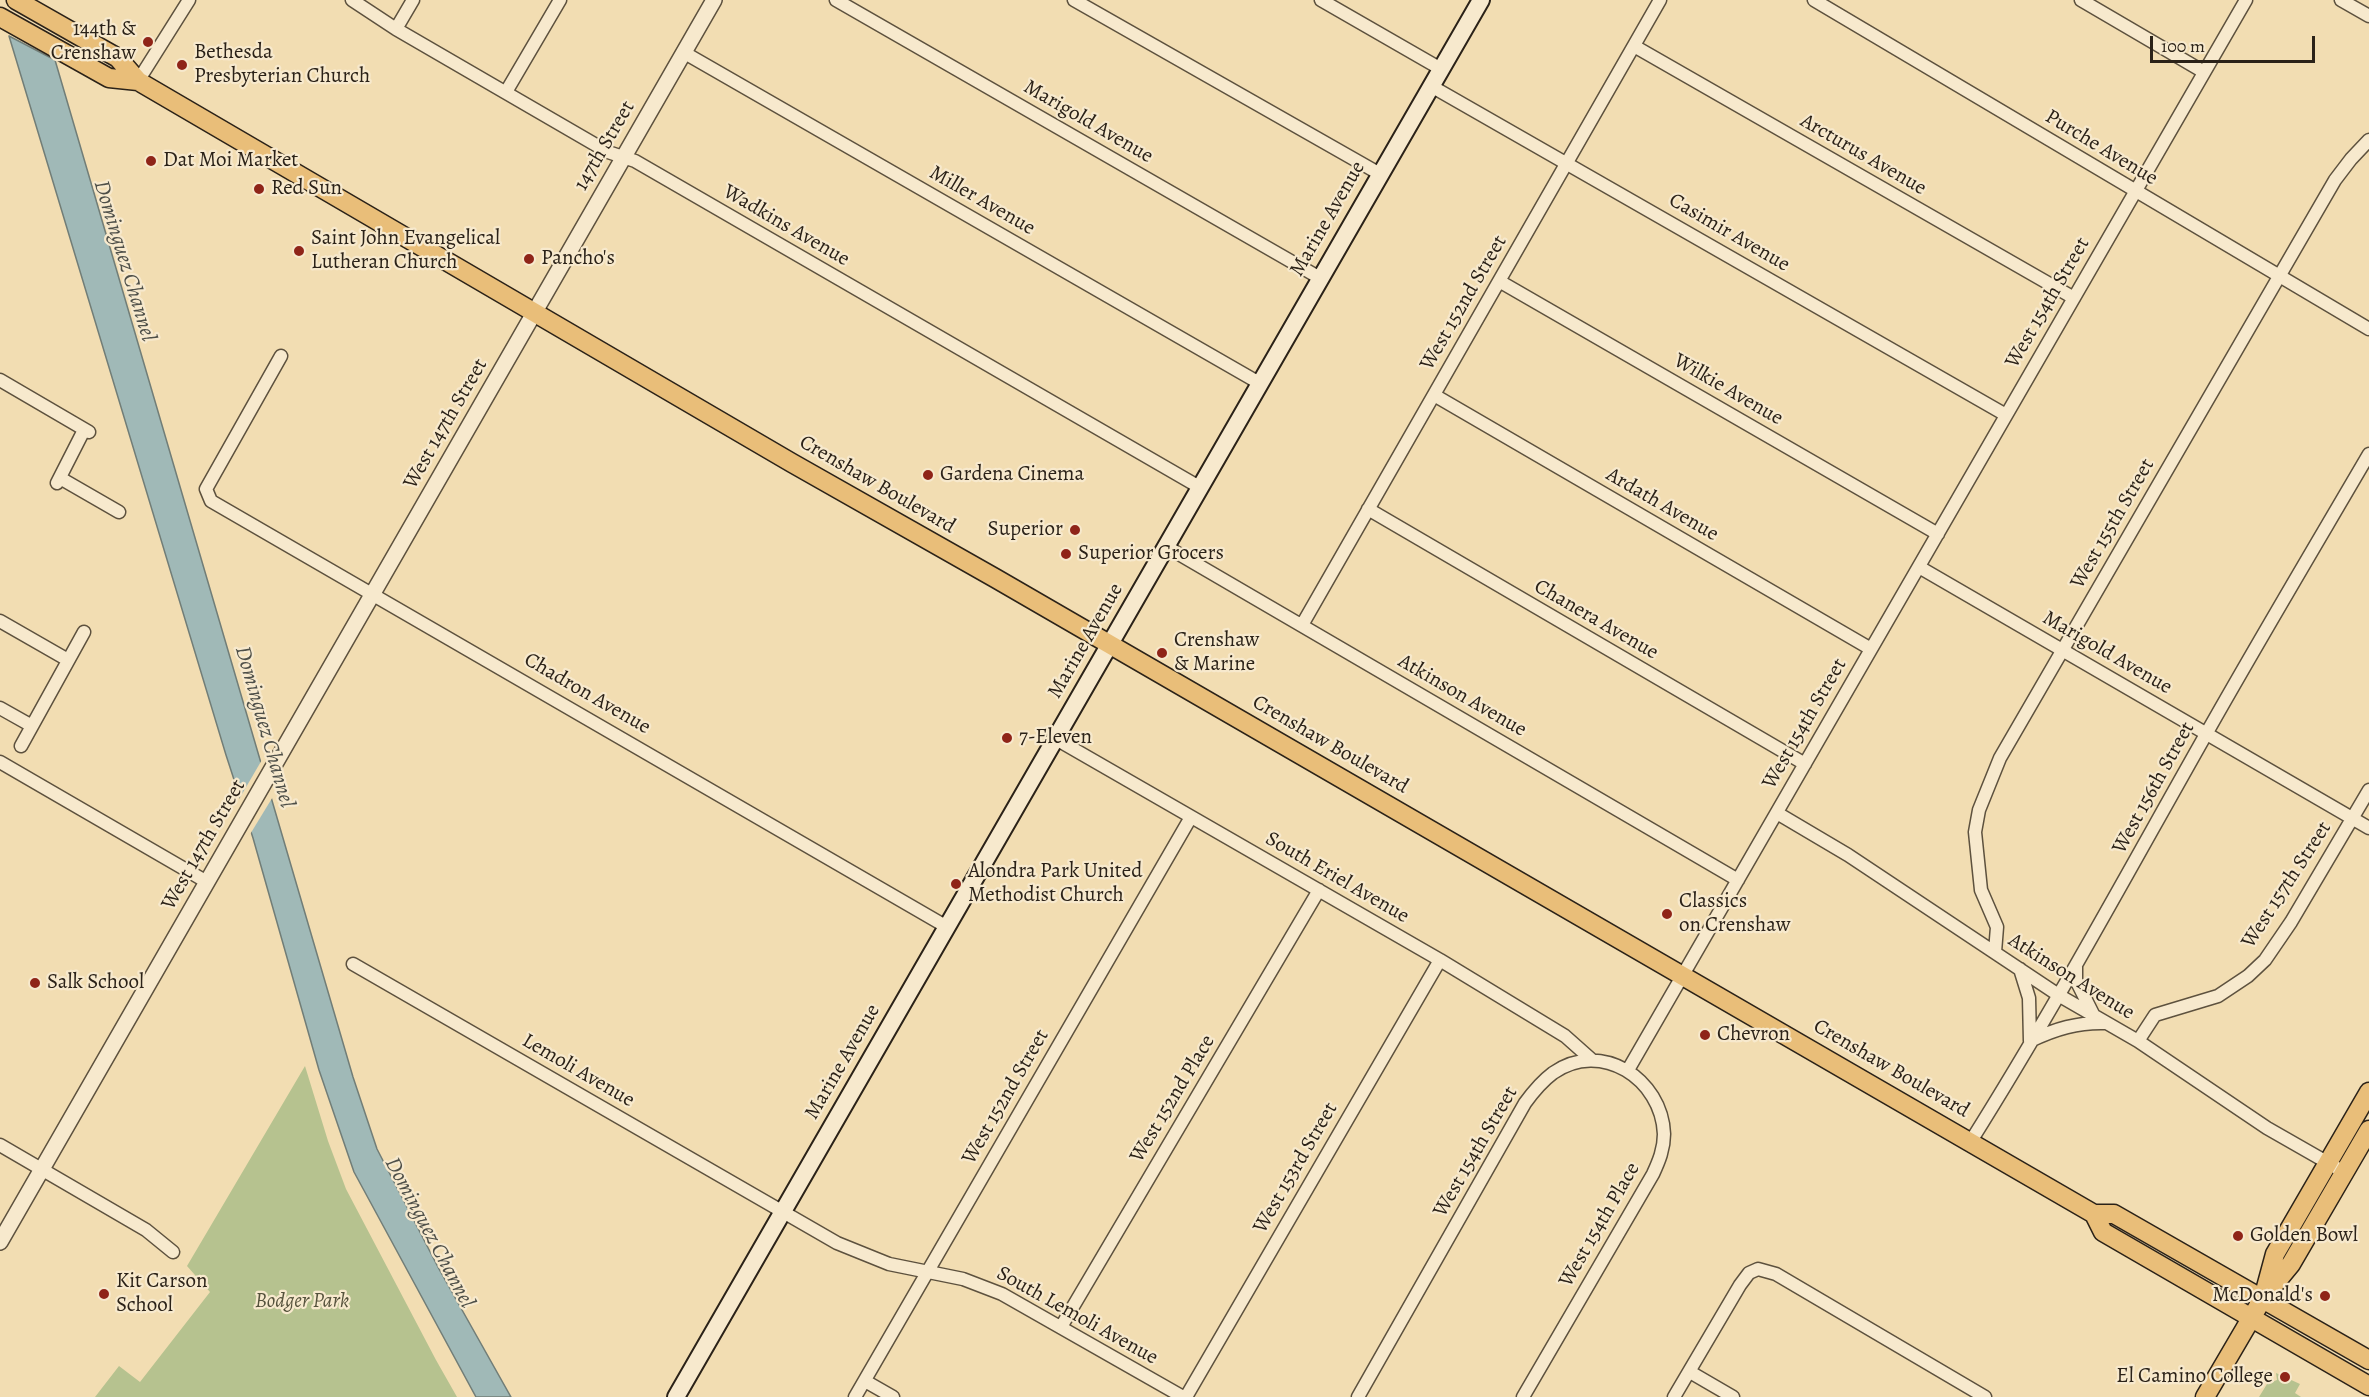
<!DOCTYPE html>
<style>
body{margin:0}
#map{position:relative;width:2369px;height:1397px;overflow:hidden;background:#f2ddb2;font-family:Alegreya,serif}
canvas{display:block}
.scale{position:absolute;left:2150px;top:36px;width:165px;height:27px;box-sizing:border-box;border:3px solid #2b2218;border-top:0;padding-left:8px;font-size:18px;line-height:21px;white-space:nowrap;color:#2b2218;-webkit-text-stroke:4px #f7e9cd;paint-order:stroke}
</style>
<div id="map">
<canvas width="2369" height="1397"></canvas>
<div class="scale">100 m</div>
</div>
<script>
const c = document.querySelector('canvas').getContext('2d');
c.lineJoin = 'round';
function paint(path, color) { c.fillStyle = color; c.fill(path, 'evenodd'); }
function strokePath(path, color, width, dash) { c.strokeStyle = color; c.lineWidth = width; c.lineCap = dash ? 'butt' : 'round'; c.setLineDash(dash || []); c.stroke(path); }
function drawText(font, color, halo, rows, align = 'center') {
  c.font = font + ' Alegreya,serif'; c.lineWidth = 4.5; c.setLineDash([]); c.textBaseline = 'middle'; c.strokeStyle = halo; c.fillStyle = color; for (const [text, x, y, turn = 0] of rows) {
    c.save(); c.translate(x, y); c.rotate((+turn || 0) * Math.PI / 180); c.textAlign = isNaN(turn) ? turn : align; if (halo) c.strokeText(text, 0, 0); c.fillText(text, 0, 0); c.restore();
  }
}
const green = new Path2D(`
 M305,1066L328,1141L346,1189L436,1360L457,1397H95L119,1366L140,1382L210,1292L187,1266Z
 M2276,1373L2300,1384L2295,1393L2301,1397H2259L2267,1384L2277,1380Z`);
const water = new Path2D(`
 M9,36L55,60L353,1077L377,1149L439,1269L511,1397H476L354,1172L319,1070L253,838L226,755Z`);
const pier = new Path2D(`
 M263,758L274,795L249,836L238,801Z`);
const minor = new Path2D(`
 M352,0L396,29L608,152L635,161L1201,488
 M836,0L1320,278
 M1074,0L1380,174
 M1321,0L1441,69
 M1814,0L2369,329
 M2081,0L2204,72
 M2341,0L2369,16
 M396,29L413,0
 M1634,46L2074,298
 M683,52L1261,384
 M138,81L189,0
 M1431,86L2006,415
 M506,92L560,0
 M1499,281L1938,534
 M281,356L206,489L211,501L947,927
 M0,380L89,432
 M1434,395L1871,649
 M60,478L119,512
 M57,483L84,430
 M1368,509L1805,764
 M1167,547L1738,880
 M1919,567L2369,828
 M0,621L68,660
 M1302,625L1660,0
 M0,708L32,726
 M1056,739L1440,960L1565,1036L1592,1060
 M21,746L84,632
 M0,762L207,882
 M1777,813L1848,855L2060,996L2138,1041L2267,1128L2344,1172
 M1995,952L1997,927L1981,890L1975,832L1979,810L2000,758L2335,180L2351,159L2369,140
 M353,964L837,1243L889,1264L963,1279L1002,1294L1183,1397
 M2076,967V980L2093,1014
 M2020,969L2029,998L2030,1041C2055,1029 2078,1022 2106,1023
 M2138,1041L2155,1015L2218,996L2248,976L2265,960L2291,922L2369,790
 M1628,1070L2246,0
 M1971,1141C2054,1009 2128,872 2205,736C2258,642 2314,548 2369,454
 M0,1145L146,1230L173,1252
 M1061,1327L1319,890
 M1690,1372L1733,1397
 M865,1381L893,1397
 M855,1397L1191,817
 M1186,1397L1440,960
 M1358,1397L1525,1103C1533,1092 1541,1082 1553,1073C1601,1039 1662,1079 1664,1134C1664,1149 1659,1161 1653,1174L1523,1397
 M1674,1397L1740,1285L1749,1273L1758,1269L1776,1274L1985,1397`);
const tertiary = new Path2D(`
 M0,1242L714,0`);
const secondary = new Path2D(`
 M676,1397L1481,0`);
const primary = new Path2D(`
 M16,0L118,58L138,81L792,463L995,578L2094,1214H2114L2369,1360
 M0,17L109,78L138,81
 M2094,1214L2103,1232L2369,1386
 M2265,1291L2275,1254L2369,1092
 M2205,1397L2263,1298L2291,1264L2369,1130`);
const markers = [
 [148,42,6,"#8f2418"],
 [182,65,6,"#8f2418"],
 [151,161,6,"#8f2418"],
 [259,189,6,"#8f2418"],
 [299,251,6,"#8f2418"],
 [529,259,6,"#8f2418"],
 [928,475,6,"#8f2418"],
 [1075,530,6,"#8f2418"],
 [1066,554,6,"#8f2418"],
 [1162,653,6,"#8f2418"],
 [1007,738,6,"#8f2418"],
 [956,884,6,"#8f2418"],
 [1667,914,6,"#8f2418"],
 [35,983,6,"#8f2418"],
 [1705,1035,6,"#8f2418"],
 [2238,1236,6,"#8f2418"],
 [104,1294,6,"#8f2418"],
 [2325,1296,6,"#8f2418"],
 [2285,1377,6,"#8f2418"]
];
const poiNames = [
 ["144th &",136,30,"right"],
 ["Crenshaw",136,54,"right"],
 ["Bethesda",194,53],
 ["Presbyterian Church",194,77],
 ["Dat Moi Market",163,161],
 ["Red Sun",271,189],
 ["Saint John Evangelical",311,239],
 ["Lutheran Church",311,263],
 ["Pancho's",541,259],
 ["Gardena Cinema",940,475],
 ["Superior",1063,530,"right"],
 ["Superior Grocers",1078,554],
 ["Crenshaw",1174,641],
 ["& Marine",1174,665],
 ["7-Eleven",1019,738],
 ["Alondra Park United",968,872],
 ["Methodist Church",968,896],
 ["Classics",1679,902],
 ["on Crenshaw",1679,926],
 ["Salk School",47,983],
 ["Chevron",1717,1035],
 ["Golden Bowl",2250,1236],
 ["Kit Carson",116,1282],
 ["School",116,1306],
 ["McDonald's",2313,1296,"right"],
 ["El Camino College",2273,1377,"right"]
];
const streetNames = [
 ["Marigold Avenue",1088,122,30],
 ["147th Street",605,146,-60],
 ["Purche Avenue",2101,148,31],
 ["Arcturus Avenue",1863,155,30],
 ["Miller Avenue",982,201,30],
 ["Marine Avenue",1328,219,-60],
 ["Wadkins Avenue",786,226,30],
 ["Casimir Avenue",1729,233,30],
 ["West 152nd Street",1464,303,-60],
 ["West 154th Street",2048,303,-60],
 ["Wilkie Avenue",1728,390,30],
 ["West 147th Street",446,424,-60],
 ["Crenshaw Boulevard",877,485,30],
 ["Ardath Avenue",1662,505,30],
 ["West 155th Street",2113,524,-60],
 ["Chanera Avenue",1596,620,30],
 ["Marine Avenue",1086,641,-60],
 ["Marigold Avenue",2107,653,30],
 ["Chadron Avenue",587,694,30],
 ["Atkinson Avenue",1462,696,30],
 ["West 154th Street",1805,724,-60],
 ["Crenshaw Boulevard",1330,745,30],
 ["West 156th Street",2154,788,-61],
 ["West 147th Street",204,845,-60],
 ["South Eriel Avenue",1337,878,30],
 ["West 157th Street",2287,885,-57],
 ["Atkinson Avenue",2071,977,32],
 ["Marine Avenue",843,1062,-60],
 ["Crenshaw Boulevard",1891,1069,30],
 ["Lemoli Avenue",578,1071,30],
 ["West 152nd Street",1006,1097,-60],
 ["West 152nd Place",1173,1099,-59],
 ["West 154th Street",1476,1152,-60],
 ["West 153rd Street",1296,1168,-60],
 ["West 154th Place",1600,1225,-60],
 ["South Lemoli Avenue",1077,1316,29]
];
const parkNames = [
 ["Bodger Park",302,1302]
];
const waterNames = [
 ["Dominguez Channel",124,261,73],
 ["Dominguez Channel",264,727,74],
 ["Dominguez Channel",429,1233,62]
];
paint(green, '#b6c28f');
paint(water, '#a0b9b7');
strokePath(water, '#717d77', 1.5);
paint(pier, '#f2ddb2');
strokePath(minor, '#5d513e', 15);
strokePath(tertiary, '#5d513e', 18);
strokePath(secondary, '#2b2218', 20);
strokePath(primary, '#2b2218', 21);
strokePath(minor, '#f7e9cd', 12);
strokePath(tertiary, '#f7e9cd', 15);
strokePath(secondary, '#f7e9cd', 16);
strokePath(primary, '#e9be79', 18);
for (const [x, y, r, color] of markers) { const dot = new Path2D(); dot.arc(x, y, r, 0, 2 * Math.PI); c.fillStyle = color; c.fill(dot); strokePath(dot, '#f7e9cd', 2); }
drawText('21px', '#2b2218', '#f7e9cd', poiNames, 'left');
drawText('21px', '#2b2218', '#f7e9cd', streetNames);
drawText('italic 21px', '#55523c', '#f7e9cd', parkNames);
drawText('italic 22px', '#4e4f48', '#f7e9cd', waterNames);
</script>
